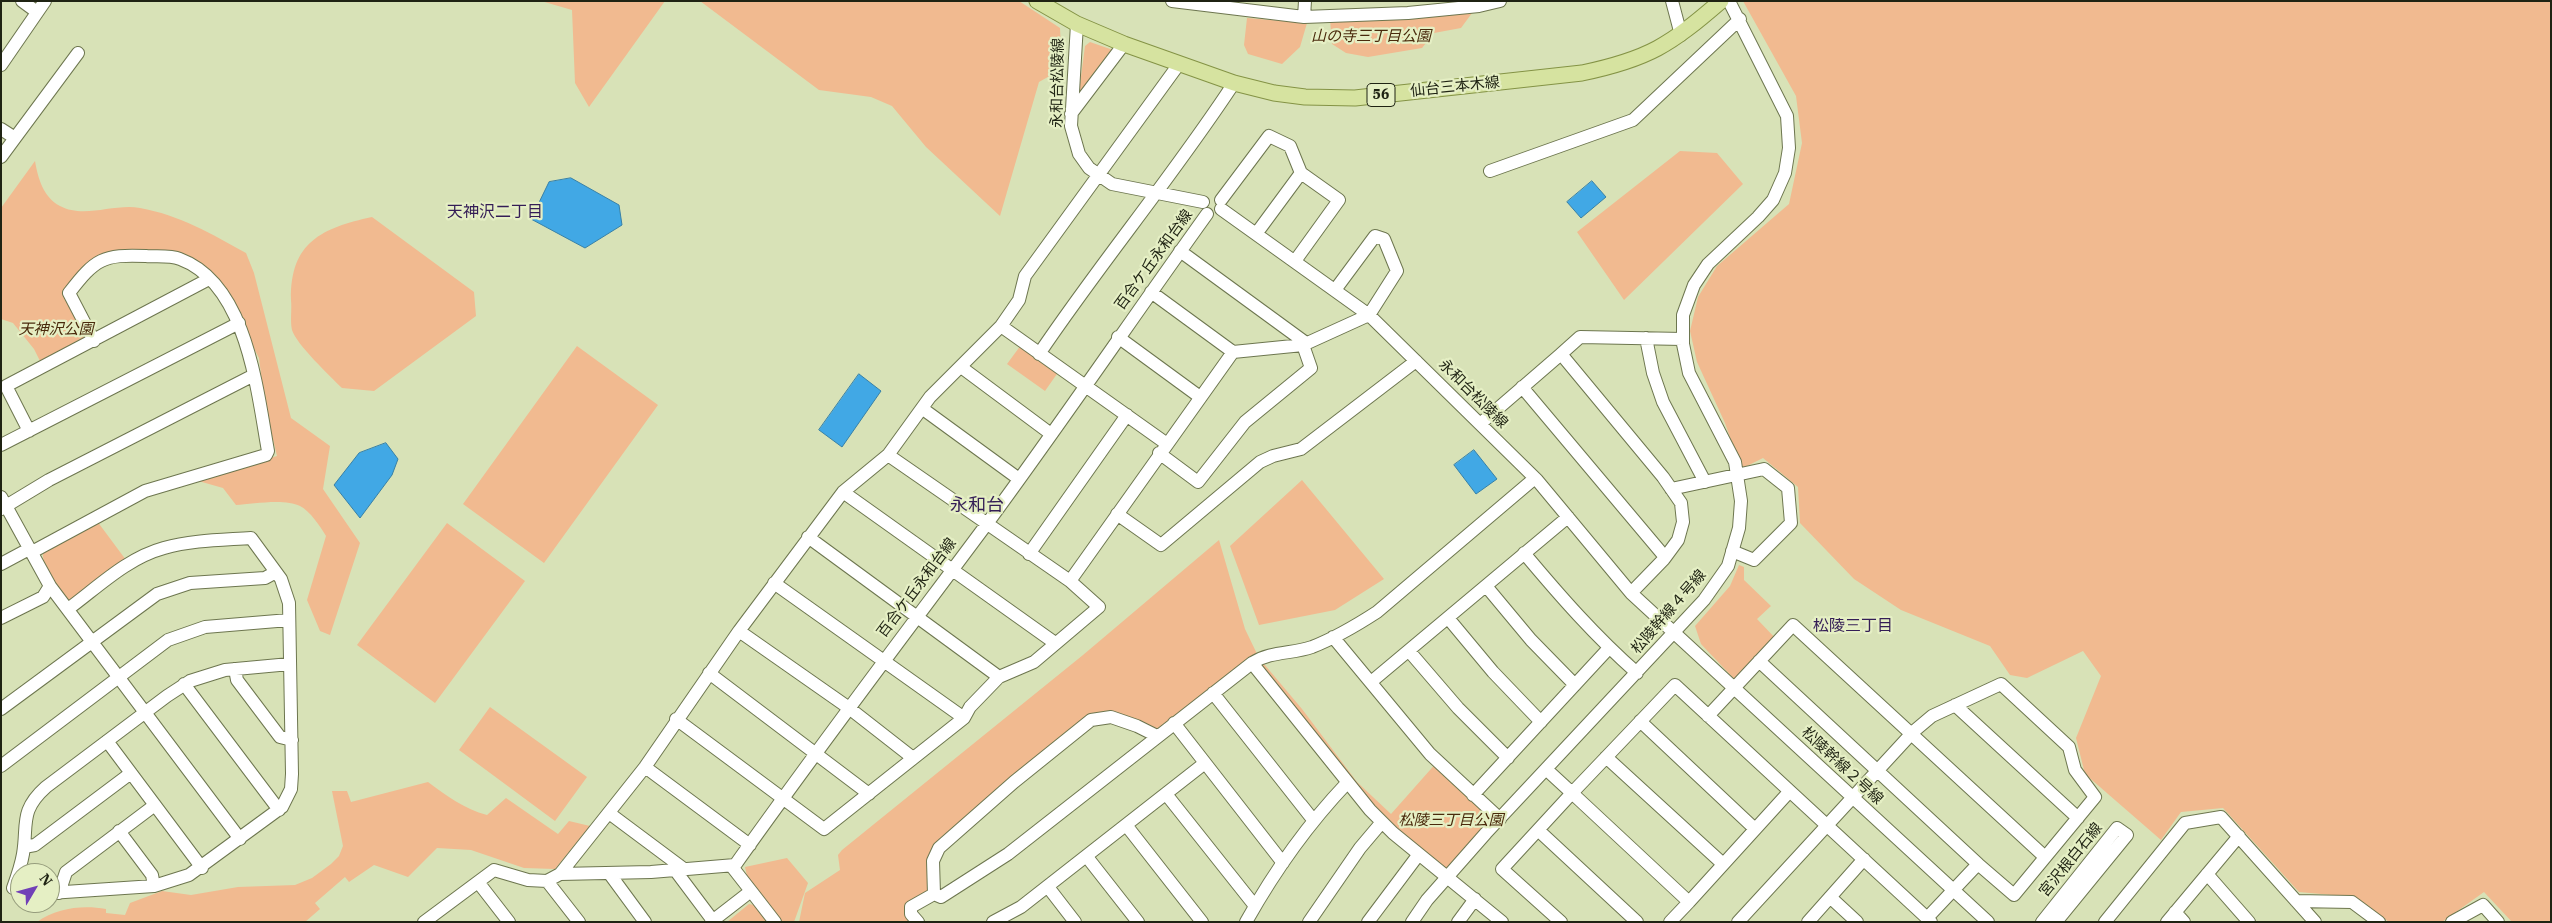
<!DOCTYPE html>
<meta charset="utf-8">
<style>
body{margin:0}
#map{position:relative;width:2552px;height:923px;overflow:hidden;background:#d8e2b7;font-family:"IBM Plex Serif",serif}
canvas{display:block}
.frame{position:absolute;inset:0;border:2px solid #1f2313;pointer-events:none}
.north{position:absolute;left:10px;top:863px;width:50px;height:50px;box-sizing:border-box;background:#e5efc4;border:1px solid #969d7d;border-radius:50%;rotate:53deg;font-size:14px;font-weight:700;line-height:20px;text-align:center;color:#1f2313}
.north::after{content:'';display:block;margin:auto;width:18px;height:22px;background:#7140b7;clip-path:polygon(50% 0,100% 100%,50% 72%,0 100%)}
</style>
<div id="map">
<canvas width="2552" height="923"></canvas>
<div class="frame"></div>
<div class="north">N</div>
</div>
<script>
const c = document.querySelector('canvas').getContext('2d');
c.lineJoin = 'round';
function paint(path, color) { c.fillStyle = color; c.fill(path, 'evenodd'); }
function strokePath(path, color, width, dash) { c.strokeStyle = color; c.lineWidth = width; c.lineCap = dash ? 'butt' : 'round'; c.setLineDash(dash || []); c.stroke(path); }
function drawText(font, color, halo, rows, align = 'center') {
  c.font = font + ' "IBM Plex Serif","Noto Sans JP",serif'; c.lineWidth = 4.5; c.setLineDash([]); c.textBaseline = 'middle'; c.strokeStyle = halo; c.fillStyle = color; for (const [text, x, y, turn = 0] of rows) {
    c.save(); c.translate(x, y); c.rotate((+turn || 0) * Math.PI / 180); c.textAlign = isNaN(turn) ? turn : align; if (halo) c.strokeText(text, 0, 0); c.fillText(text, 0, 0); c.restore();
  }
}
const green = new Path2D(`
 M541,1H665L589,107L575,83L572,10Z
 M700,1H1019L1060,28L1062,69L1039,82L1000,216L926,147L892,106L871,97L819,90Z
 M1743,1H2551V922H2512L2484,892L2442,922H2389L2355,897L2299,892L2223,808L2181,812L2161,840L2085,774L2076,738L2101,676L2083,651L2027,678L2010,675L1990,646L1901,610L1854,579L1800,523L1798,487L1763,458L1741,469L1725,423L1697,362L1690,331L1698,297L1717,266L1789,204L1802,143L1796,96Z
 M1475,9L1461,28L1434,33L1422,48L1368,57L1346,53L1332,44L1330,19Z
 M1247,18L1307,23L1300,47L1282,64L1248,54L1244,45Z
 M1090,42L1113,50L1084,92H1079L1085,46Z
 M1680,151L1717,153L1743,184L1624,300L1577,232Z
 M35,161C38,178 43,197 60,206C84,219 115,203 140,208C179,215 212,234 246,253L254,273L291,418L330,446L323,489L360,543L330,635L320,631L307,600L326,536C320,526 310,511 300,506C285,498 252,504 236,505L223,488L195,480L277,456L265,406L259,358L226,296L179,258L109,257L70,293L94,341L43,367L34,349L13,323L1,319V208Z
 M372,217L474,292L476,316L374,391L342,388C331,377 296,344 292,330C290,321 292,309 291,300C290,242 322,228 372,217Z
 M1021,345L1059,371L1045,391L1007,364Z
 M577,346L658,405L544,563L463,504Z
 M1302,480L1384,579L1335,610L1259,625L1230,546Z
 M97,521L126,560L72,601L66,600C57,587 41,567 43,551Z
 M447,523L525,581L435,703L357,645Z
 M1219,540L1245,629L1259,658L1302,709L1357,782L1391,814L1438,761L1500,819L1448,877L1393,833L1253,664L1157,736L1111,717L1091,720L931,852L934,894L911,907L920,922H799L805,893L840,870L838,855L842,850L1083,655Z
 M1739,565L1744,567V580L1771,606L1757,619L1778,641L1739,684L1701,644L1695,626L1730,586Z
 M490,707L587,777L555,821L459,750Z
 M428,782C447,796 464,809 487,815L506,798L558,834L569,821L590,826L555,869L524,868L471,850L437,848L408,877L374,865L349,882L345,877L315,903L320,909L305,922H37C57,908 82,905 106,909V913L125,915L130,903L162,891L191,895L238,887L295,885L312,878L331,864L339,856L343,846L332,791H347L351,802Z
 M787,858L808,883L794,922H780L747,876L745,867Z
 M749,904L759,906L767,922H727Z`);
const water = new Path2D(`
 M571,178L619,205L622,225L585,248L531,219L549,182Z
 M1592,181L1606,197L1581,218L1567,202Z
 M859,374L881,391L842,447L819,430Z
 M386,443L398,459L392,475L360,518L334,485L359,453Z
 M1474,450L1497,479L1476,494L1454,465Z`);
const minor = new Path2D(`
 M22,1L37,12
 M1172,1L1304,17L1408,13L1479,6L1500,1
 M1672,1L1681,35
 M1304,17L1305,1
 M1077,24L1071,126L1079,154L1089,168L1112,184L1203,202
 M1,65L45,1
 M1071,114L1124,44
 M1,129L15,138L1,157
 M15,138L78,53
 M1490,171L1633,120L1740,19
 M1221,200L1269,136L1290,146L1301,173
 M1221,209L1369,315L1537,480L1631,593L1988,922
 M1256,234L1301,173L1339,200L1295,261
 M1180,251L1306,343
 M1151,292L1233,352
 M1001,326L1167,444
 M1118,337L1200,397
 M1646,338L1653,373L1663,402L1705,482
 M1039,354C1101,262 1173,176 1234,83
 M1561,354L1580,337L1683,339
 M961,367L1051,434
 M1522,387L1665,557
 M923,409L1019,479
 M1480,424L1561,354L1663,477L1681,503L1683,522L1678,540L1664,559L1631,593
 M29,431L6,386L209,279
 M1,445L239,323
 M1159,453L1198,482L1245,422L1311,368L1303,345
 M1671,489L1764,469L1788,488L1791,523L1754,560L1732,551
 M843,492L1055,643
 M1,497L50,586L43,597L1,618
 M1,509L49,480L254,375
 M1117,514L1161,545L1260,462L1273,456L1301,449L1416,361
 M808,537L999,677
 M32,552L145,491L266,455L268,451C257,390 247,284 180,259C170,255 156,257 146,256C103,254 95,259 69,293L94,341
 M1524,553C1560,596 1595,636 1637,673
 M1029,554L1127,415
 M1,564L29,549
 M1070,581L1233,352L1303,345L1369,315L1397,271L1384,239L1375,236L1335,290
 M774,583L964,718
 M50,586L240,839
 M1486,586L1531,640L1575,685
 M1448,618L1493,672L1541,722
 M739,631L849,708L913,758
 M1333,637L1430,754L1500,819
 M1409,651L1458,708L1508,758
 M1759,661L1978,864
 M1252,663L1370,810L1393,833L1502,922
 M235,669L237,680L280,737L292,740
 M709,673L869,794
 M1371,682L1568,517
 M184,684L279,810
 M1213,693L1314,821
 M1955,705L2078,818
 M1,709L157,594L190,583L265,578L276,572
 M1708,716L1793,625L2045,857
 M676,719L824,829L964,718L970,707L999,677L1034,662L1099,607L1070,581L888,455
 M1640,721L1755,829
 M1174,723L1283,863
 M107,741L202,868
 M1606,757L1723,864
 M1,766L168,640L205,627L289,620
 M645,767L750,845
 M1547,770L1572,793L1502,869L1561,922
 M1166,794L1255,906
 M1473,795L1609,648
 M609,813L684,869
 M1126,825L1202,922
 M1538,830L1637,922
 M119,831L152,875L154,886
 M24,847L35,845L131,773
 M1087,857L1138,922
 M675,870L714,922
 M609,873L645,922
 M560,874L645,767L739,631L843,492L888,455L930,397L1001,326L1019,300L1025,276L1179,64
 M2207,874L2249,922
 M547,881L579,922
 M478,882L509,922
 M1048,887L1075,922
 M13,888C17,877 21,866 23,854C28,825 19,811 46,787L167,696L190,681L225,670L290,664
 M751,891L775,922
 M50,893L154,886L189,875L282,807L291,789L292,774L289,603L281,579L251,538C222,540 192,540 164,548C127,558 98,587 68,609
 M59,893L66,872L155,805
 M934,894L933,861L939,848L1014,782L1091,720L1111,717L1137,726L1157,736
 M1830,897L1857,922
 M2296,901L2352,902L2379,922
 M1689,902L1789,792
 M2175,912L2184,922
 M424,922L494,870L528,880L547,881L560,874L651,872L735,865
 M711,922L751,891L733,868C815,752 901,639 986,525C1062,422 1133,317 1207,214
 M918,922L911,914V907L934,894L941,897L1008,854L1252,663C1271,651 1292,654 1312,647C1335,638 1357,625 1377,612L1535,478
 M993,922L1021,907L1205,763
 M1246,922C1274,872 1308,824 1347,783
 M1309,922L1360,848L1382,822
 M1368,922L1419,854
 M1412,922L1427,900L1486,833L1704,600L1728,566L1739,528L1741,501L1735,462L1689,373L1683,344V315L1694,285L1708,264L1758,217L1773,200L1785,173L1789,148L1787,116L1729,1
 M1458,922L1475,899
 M1670,922L1689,902L1572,793L1675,685L1927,918
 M1738,922L1913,732L1932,716L2001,684L2069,747L2075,770L2095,797L2014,895L1978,864L1927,918L1931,922
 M1808,922L1864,859
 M2042,922L2117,828L2127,835L2056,922
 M2105,922L2185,823L2221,817L2315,922
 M2167,922L2239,836
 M2452,922L2483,905L2498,922`);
const major = new Path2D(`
 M1037,1L1077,24L1124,44L1234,83L1274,93L1305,97L1355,98L1582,73C1649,59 1670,45 1721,1`);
const shields = [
 [1381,95,28]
];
const shieldNames = [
 ["56",1381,95]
];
const parkNames = [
 ["山の寺三丁目公園",1371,37],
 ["天神沢公園",56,330],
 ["松陵三丁目公園",1451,821]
];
const streetNames = [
 ["永和台松陵線",1058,83,-89],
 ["仙台三本木線",1455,87,-6],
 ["百合ケ丘永和台線",1154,260,-54],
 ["永和台松陵線",1473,394,45],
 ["百合ケ丘永和台線",917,588,-53],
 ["松陵幹線４号線",1669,612,-49],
 ["松陵幹線２号線",1842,766,43],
 ["宮沢根白石線",2071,860,-51]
];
const neighbourhoodNames = [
 ["天神沢二丁目",495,212],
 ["松陵三丁目",1853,626]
];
const quarterNames = [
 ["永和台",977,506]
];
paint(green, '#f1ba90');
paint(water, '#41a8e5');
strokePath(water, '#3780a6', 1);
strokePath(minor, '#6d764f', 14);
strokePath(major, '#849345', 17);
strokePath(minor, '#fff', 12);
strokePath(major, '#d6e3a0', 15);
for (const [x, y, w] of shields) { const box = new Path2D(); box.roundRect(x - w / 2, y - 11.5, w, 23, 4); c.fillStyle = '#e5efc4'; c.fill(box); strokePath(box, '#1f2313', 1); }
drawText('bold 14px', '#1f2313', null, shieldNames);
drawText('italic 15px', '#4a2a0c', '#e5efc4', parkNames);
drawText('15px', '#1f2313', '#e5efc4', streetNames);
drawText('16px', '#341d56', '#e5efc4', neighbourhoodNames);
drawText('18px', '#341d56', '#e5efc4', quarterNames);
</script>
